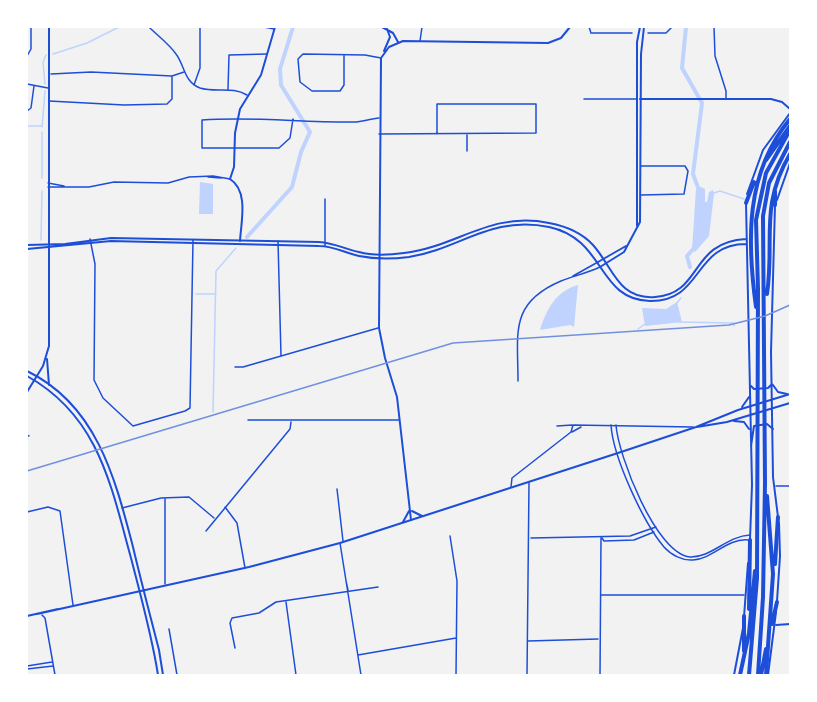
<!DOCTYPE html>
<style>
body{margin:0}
#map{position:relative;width:817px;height:702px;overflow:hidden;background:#f2f2f2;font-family:"Titillium Web",sans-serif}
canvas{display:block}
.frame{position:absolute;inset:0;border:28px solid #fff;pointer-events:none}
</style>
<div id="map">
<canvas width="817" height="702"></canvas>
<div class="frame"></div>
</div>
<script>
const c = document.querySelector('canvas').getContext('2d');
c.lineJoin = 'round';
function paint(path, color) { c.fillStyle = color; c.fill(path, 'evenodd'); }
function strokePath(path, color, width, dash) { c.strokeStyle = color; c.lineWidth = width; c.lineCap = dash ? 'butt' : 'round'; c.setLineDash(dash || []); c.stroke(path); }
const water = new Path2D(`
 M200,182L213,184V214H199Z
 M701,187L705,189V202H707L709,192L713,190L714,194L709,236L695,252L692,250L696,189Z
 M578,285L574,327L570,325L540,330C546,310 556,291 578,285Z
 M677,302L682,322L645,326L642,308L666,309Z`);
const stream = new Path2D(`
 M53,54L87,43L119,27
 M45,84L43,62L46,55
 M27,126H41
 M42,127L45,91
 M42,132V178
 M714,193L720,191L744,199
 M41,240L42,191
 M196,294H216
 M676,304L681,298
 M679,322L734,323
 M734,325V326
 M638,329L645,324
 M213,412L216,271L236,248`);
const river = new Path2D(`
 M686,27L682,68L702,103L693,174L699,190
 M247,237L292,187L301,152L310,132L281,85L280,69L293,27
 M690,267L687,256L694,248`);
const minor = new Path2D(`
 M149,27C158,36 169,44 176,54C185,66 184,82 200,88C216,93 232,86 247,95
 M264,27L274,29
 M311,27H359
 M589,27L591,33H632
 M714,27L715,56L726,91V99
 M648,33H666L672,27
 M420,41L422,27
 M344,55V85L340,91H312L300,82L298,59L303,54L365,55L381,58
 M27,56L31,49V27
 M51,74L91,72L172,76L184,72
 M27,84L48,88
 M194,85L200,68V27
 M228,89L229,55L267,54
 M584,99H637
 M49,101L124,105L167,104L172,99V76
 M27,111L31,108L34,86
 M293,119L290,138L279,148H202V120C254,116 305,123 356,122C364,121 371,119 379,118
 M379,134C432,134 484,133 536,133V104H437V134
 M467,151V135
 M208,177L221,178
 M48,183L64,186
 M48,187H89L114,182L168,183L189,177L213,176L230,179
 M641,195L684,194L688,171L685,166H641
 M325,199V246
 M90,239L95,264L94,380L103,398L133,426L185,411L190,408L193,240
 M278,241L281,356
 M573,276L598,262
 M235,367H243L378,328
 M518,381C518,333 509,303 561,281C574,276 587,273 600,267
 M248,420H399
 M611,425C613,457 643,522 664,547C671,555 683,561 693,560C713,559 727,538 748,540
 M616,425C618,455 656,554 690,557C711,558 727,536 750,535
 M557,426L572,425
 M572,432L581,427
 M27,435L29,436
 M776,486H790
 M511,487L512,478L571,432L573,425L693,427
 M337,489L343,541
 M165,498V584
 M225,507L237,523L245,568
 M122,508L161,498L189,497L214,518
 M27,512L48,507L60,511L73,605
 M206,531L290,429L291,422
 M450,536L457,581L456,675
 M531,538L630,536L656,527
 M602,538L604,541L634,540L654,532
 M340,543L361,675
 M346,581L348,590
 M601,595H744
 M286,602L296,675
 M42,615L45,618L55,675
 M169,629L177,675
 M528,641L598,639
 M235,648L230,623L232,618L259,613L276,602L378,587
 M358,655L456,638
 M27,666L52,662
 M27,669L53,666
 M527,675L529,483
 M600,675L601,538`);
const tertiary = new Path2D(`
 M382,27L393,33L398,42
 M384,51L390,37L387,29
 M640,99H771L782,102L790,109
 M240,241C241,222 249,191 230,179L234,167L235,133L240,109L261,75L275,27
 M27,392L43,366L49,346V27
 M412,511L422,516
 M411,520L397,397L385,358L379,328L381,58L389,47L403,41L548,43L561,38L570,27
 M403,522L409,511
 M776,625L790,624`);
const secondary = new Path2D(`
 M747,194L763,150L790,113
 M777,200L790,163
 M746,203L752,485L750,539
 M775,205L771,352L773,477L778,517
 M637,226V42L640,27
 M27,245L65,244L111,238L319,242C334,243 345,249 359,252C373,256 390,255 404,253C457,247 490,211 549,223C565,226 582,233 593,245C613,267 618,300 655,297C703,294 689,242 746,239
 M27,249L111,241L319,246C334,246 345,253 359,256C374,259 393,259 409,257C460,249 491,215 549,227C606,239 597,300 650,301C703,302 693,244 746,244
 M598,262L626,246
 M600,267L624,252L640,222L641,54L644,27
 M47,359L49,385
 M27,371C97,405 115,478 133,547C141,581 150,615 159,650L163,675
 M27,376C99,416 111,486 131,558C141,597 152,636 158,675
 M773,385L778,392L787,394
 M751,386L754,389L768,388L772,384
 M742,407L749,397
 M734,421L744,422L749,429
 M697,427L727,422L790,403
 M751,446L754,426L767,424L773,429
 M777,601L780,556L779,523
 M37,614L249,567L340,543L618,453L696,427L738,410L790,394
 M27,616L58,609
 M744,617L748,563
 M734,675L743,628
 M768,675L776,612`);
const motorway = new Path2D(`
 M766,160L790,126
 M775,191V205
 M746,203L754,182
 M767,294C775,240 759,207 790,154
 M756,307C747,241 745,173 790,119
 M775,564L778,517
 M749,609L750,540
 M772,624L777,602
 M744,651V616
 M740,675L749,633L755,571
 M749,675L757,578L758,289L756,220L766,173L790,130
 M758,675L763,597L765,483L763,216L769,183L790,142
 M761,675L766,649
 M766,675L773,574L767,496`);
const rail = new Path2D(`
 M27,471L453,343L729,325L765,316L790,305`);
paint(water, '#bfd3fe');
strokePath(stream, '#bfd3fe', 1.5);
strokePath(river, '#bfd3fe', 4);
strokePath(minor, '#1d4ed8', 1.5);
strokePath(tertiary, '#1d4ed8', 2);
strokePath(secondary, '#1d4ed8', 2);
strokePath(motorway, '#1d4ed8', 4);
strokePath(rail, '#7290e2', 1.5);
</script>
